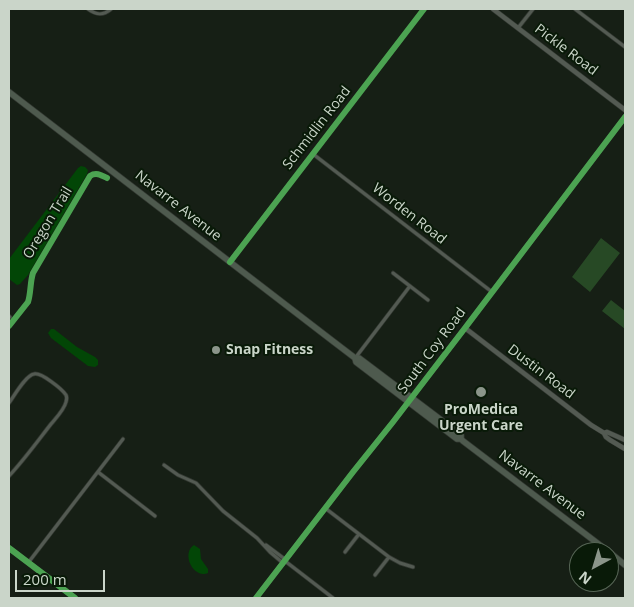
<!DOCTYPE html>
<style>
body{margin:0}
#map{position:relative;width:634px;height:607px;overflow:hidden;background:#161f15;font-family:"Open Sans",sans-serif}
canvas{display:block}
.frame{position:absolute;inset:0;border:10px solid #cad5c9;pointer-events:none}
.north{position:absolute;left:569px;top:542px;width:50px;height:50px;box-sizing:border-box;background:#091a08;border:1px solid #566555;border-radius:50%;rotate:219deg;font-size:14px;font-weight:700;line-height:20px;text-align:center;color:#cad5c9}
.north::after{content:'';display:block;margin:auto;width:18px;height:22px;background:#8b958a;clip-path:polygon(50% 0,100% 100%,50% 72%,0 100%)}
.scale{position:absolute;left:15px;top:570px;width:90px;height:22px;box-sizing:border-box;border:2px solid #cad5c9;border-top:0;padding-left:6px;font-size:15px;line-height:18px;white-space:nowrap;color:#cad5c9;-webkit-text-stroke:4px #091a08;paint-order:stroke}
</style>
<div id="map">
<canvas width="634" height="607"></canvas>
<div class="frame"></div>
<div class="north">N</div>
<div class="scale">200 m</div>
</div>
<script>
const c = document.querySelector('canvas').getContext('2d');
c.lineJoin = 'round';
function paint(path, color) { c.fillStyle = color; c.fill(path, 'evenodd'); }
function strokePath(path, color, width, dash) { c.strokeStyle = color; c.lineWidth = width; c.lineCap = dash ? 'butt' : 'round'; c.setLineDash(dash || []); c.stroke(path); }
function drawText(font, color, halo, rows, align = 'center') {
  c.font = font + ' "Open Sans",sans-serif'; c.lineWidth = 4; c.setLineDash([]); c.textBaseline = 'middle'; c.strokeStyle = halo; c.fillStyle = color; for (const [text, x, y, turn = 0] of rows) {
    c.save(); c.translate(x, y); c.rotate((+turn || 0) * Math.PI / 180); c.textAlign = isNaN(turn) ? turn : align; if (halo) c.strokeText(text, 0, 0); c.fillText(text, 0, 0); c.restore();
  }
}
const green = new Path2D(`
 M601,238L620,253L590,292L572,277Z
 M611,300L625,311V329L602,311Z`);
const water = new Path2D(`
 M81,166L85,167L88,170L87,174L28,275L20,284L17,285L9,279V259L78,168Z
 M51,329H54L77,347L95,357L98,360V365L95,367L88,366L51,338L48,333Z
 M194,545L200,549L201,559L208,569V573C193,579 181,553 194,545Z`);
const minor = new Path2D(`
 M88,9C96,15 103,16 111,9
 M575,9L625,47
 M518,28L533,9
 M313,154L492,292
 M230,261L424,9
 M393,273L428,300
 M9,316L10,317
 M356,357L410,286
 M9,403C14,396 26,375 34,374C41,372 62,389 66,395C67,397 67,399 66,402C64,410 56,418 51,424C37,442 24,460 9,476
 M164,465L178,475L196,483L223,511L257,538L270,552L283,563
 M98,472L155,516
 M325,508L389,557L400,563L413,567
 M266,545L286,560
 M345,552L359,534
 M285,561L333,598
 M28,563L123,439
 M375,575L389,557`);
const tertiary = new Path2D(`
 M493,9L625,110
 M465,328L591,425L604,433L606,437L610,440L625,449
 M604,433L607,432L625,440
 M9,548L75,598
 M256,598L353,472L393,422L465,328L625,117`);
const trunk = new Path2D(`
 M9,92L334,342L355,358H359L461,435V439
 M355,358L356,362L457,439H461L463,441L609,552
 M609,552L625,565`);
const cycleway = new Path2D(`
 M230,262L424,9
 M9,326L28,302C31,293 30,282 33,273L90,176C96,172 101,175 107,178
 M9,548L75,598
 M256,598L353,472L393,422L465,328L625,117`);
const markers = [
 [216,350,5,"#8b958a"],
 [481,392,6,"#8b958a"]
];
const streetNames = [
 ["Pickle Road",566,50,37],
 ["Schmidlin Road",317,128,-52],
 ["Navarre Avenue",178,206,38],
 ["Worden Road",409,214,38],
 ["Oregon Trail",48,223,-59],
 ["South Coy Road",432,351,-53],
 ["Dustin Road",541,372,37],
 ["Navarre Avenue",542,485,37]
];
const poiNames = [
 ["Snap Fitness",226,350],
 ["ProMedica",481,410,"center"],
 ["Urgent Care",481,426,"center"]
];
paint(green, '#274925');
paint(water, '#024606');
strokePath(minor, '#333932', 4.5);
strokePath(tertiary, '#333932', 5.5);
strokePath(trunk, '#333932', 7);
strokePath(minor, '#535a52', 3);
strokePath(tertiary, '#535a52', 4.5);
strokePath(trunk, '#4e5a4e', 5.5);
strokePath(cycleway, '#4ca352', 6);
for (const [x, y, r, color] of markers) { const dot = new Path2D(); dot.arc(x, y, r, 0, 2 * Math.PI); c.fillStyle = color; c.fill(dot); strokePath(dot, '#091a08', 2); }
drawText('14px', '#cad5c9', '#091a08', streetNames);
drawText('bold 14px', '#cad5c9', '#091a08', poiNames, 'left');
</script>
